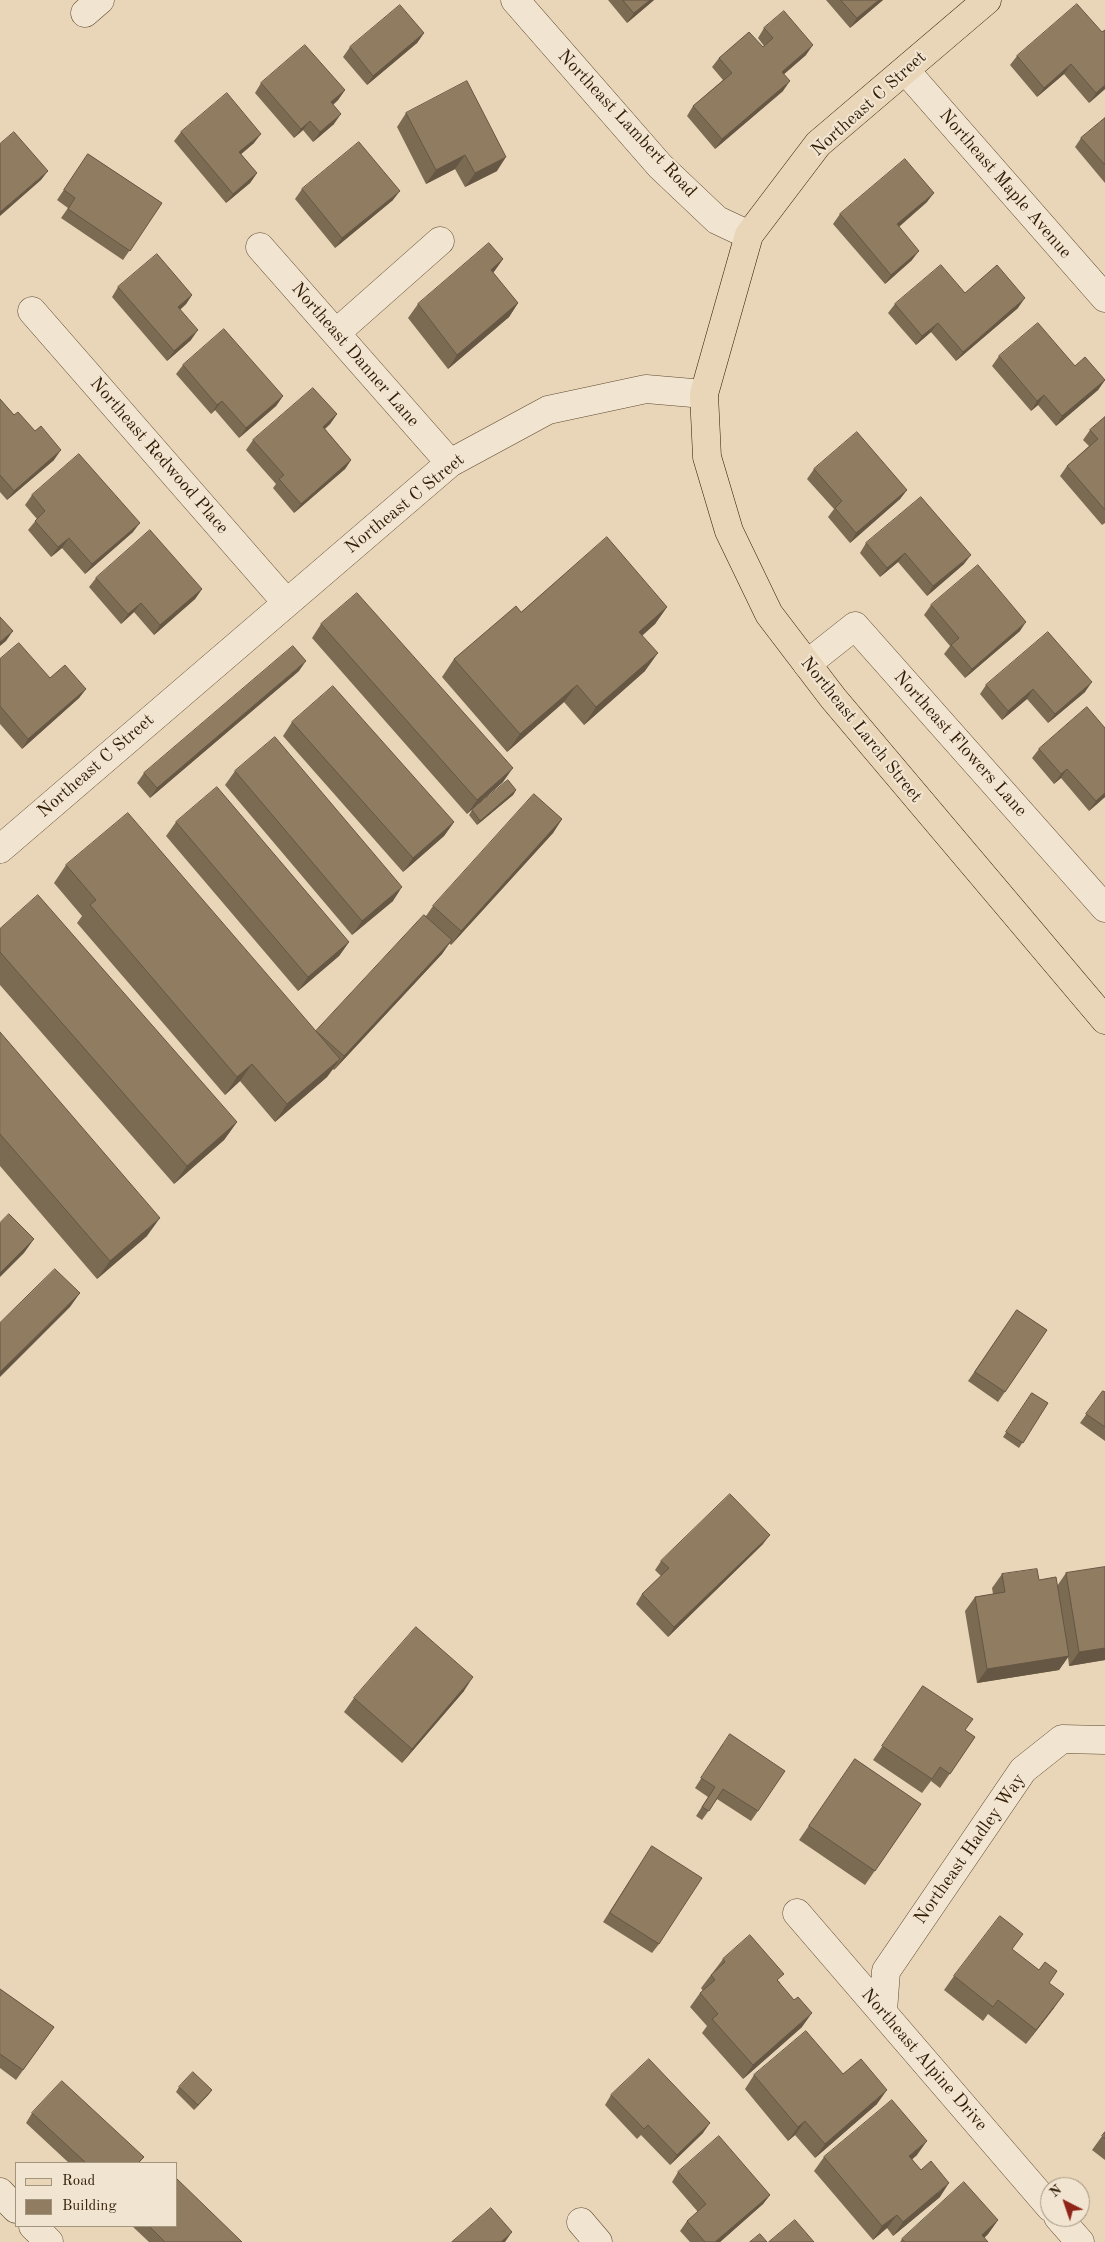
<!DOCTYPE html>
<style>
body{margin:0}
#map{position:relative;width:1105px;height:2242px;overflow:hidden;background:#e9d5b7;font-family:"Old Standard TT",serif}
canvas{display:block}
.legend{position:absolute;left:15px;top:2162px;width:162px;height:65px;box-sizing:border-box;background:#f1e4d0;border:1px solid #a3947e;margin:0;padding:6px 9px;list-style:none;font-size:15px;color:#2f1b04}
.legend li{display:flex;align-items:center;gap:10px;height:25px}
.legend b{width:25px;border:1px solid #a3947e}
.north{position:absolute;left:1040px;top:2177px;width:50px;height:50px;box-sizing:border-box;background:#f1e4d0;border:1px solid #a3947e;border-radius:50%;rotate:319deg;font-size:14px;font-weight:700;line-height:20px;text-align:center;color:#2f1b04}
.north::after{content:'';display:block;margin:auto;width:18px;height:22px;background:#8f2418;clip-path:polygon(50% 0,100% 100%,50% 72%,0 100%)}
</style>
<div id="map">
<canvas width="1105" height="2242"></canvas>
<ul class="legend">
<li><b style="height:6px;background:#e9d5b7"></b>Road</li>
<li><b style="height:14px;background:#907c61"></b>Building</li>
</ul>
<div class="north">N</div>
</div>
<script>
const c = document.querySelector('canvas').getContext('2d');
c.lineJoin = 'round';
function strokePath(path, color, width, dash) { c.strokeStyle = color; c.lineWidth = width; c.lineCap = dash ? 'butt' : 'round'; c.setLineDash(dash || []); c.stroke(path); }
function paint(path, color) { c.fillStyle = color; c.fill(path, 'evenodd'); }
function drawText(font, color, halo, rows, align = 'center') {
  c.font = font + ' "Old Standard TT",serif'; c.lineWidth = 4.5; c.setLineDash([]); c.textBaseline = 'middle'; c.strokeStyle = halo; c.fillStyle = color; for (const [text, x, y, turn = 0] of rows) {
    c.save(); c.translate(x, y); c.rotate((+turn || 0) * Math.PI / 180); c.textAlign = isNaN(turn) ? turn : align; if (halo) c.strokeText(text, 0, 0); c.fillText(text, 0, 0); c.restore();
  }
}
const minor = new Path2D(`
 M515,0L660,166L717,220L749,235
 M85,13L100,0
 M906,71L1105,298
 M260,247L450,463
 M32,311L286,602
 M336,333L440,241
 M807,664L855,626L1105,908
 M0,849L450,463L548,410L646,389L704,394
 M797,1913L1050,2207
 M883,2011L886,1971L1023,1770L1062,1739L1105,1740
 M0,2192L16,2209
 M1058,2217L1080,2242
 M581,2222L598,2242
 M33,2226L49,2242`);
const major = new Path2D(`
 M987,0L818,144L749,235L704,394L707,457L729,531L769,614L833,698L1105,1020`);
const wall = new Path2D(`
 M608,0H654L627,23Z
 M826,0H883L850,28Z
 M764,28L806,55L784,74L783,91L715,149L687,116L693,106L723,80L712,67L719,58L763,47L764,46L758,38Z
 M1105,30V89L1089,103L1064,74L1037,97L1010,65L1017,56L1102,32Z
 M424,33L417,43L367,85L343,57L350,47Z
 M261,83L345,90L338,100L333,105L334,124L313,142L303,130L294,138L255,93Z
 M406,113L497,171L465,187L455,169L426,184L397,127Z
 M1105,118V183L1075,147L1081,138Z
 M181,132L254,143L241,154L257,173L250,183L226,203L174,141Z
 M88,154L162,203L123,260L61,218L68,208L57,200Z
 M302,189L393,200L335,248L295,199Z
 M927,202L899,227L912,260L885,284L833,224L840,214Z
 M503,259L493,273L518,303L509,317L448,369L408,318L418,304Z
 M118,287L192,295L186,304L180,310L191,340L167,361L112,297Z
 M965,293L1018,308L956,361L931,332L916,345L888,313L895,304Z
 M999,356L1075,366L1105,380L1098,390L1056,426L1038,405L1031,411L992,366Z
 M183,365L283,396L276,406L239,438L215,410L211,414L176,374Z
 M0,399L54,460L7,500L0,492Z
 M337,414L330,424L325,429L351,460L345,469L294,513L273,488L276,484L246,450L253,440Z
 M1105,417V523L1102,525L1060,476L1067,466L1089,446L1083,440L1090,430Z
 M814,469L907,490L900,499L850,543L828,517L834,509L807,479Z
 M32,495L133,532L85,574L62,548L51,557L28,530L37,519L25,505Z
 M866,543L964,564L927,596L898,562L880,577L860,553Z
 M96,578L202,589L195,599L154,635L134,612L121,624L89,587Z
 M931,605L1020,631L965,678L944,654L950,646L924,615Z
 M667,607L655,624L642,636L645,671L584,725L564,702L507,752L442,677L454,659L521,612Z
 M321,624L503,782L467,814L312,638Z
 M0,659L50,678L86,689L79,698L22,749L0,724Z
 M299,671L150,798L137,783L144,773Z
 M986,685L1085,692L1048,723L1027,699L1002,720L980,694Z
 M1087,707L1105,797L1089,811L1061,778L1054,784L1032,758L1039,749Z
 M292,722L454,822L444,836L403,872L283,736Z
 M235,771L393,901L352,935L225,785Z
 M516,790L513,795L477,825L469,815L472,810Z
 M562,819L553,833L451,945L449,943L442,954L334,1070L333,1069L327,1077L275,1122L240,1081L225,1095L77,923L82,916L54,883L66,865L316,1031L424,915L426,916L433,906Z
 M176,822L349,942L339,956L298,991L166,836Z
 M0,929L237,1122L224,1140L174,1184L0,985Z
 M0,1032L147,1236L97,1279L0,1166Z
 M1017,1310L1047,1330L998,1402L968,1381Z
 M1103,1391L1105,1392V1441L1080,1423Z
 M1032,1393L1048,1403L1019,1448L1003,1437Z
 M763,1544L668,1637L636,1604L642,1594L661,1576L655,1570L661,1561Z
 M1105,1567V1660L1069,1666L1068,1657L1059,1670L977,1683L965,1611L975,1597L993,1594L992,1588L1002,1574L1039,1580L1057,1586L1066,1573Z
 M923,1686L965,1730L975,1737L940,1788L931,1781L922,1793L873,1760Z
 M464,1691L402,1763L344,1712L354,1698Z
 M723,1744L758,1811L751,1821L717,1799L702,1820L696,1816L708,1797L695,1788Z
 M855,1759L921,1804L865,1885L799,1840Z
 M652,1846L659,1944L652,1953L603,1922Z
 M1012,1949L1049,1983L1054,2008L1026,2044L988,2014L983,2021L944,1990L954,1976Z
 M723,1959L779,1981L802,2027L743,2079L702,2033L707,2026L690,2007L700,1993L703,1991L701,1988Z
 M0,1989L54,2027L16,2080L0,2068Z
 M843,2074L877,2104L815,2158L795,2135L788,2141L745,2089L754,2075Z
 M179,2087L212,2090L208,2095L194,2110L176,2092Z
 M611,2095L703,2133L670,2165L641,2135L637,2139L605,2105Z
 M32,2113L144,2157L139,2163H69L26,2123Z
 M1105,2132V2160L1092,2150Z
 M917,2155L912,2159L940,2197L893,2236L887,2228L873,2240L814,2171L824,2157Z
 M678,2172L770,2195L763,2204L720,2242H690L680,2231L687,2221L698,2212L672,2182Z
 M998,2220L988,2234L984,2238L988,2242H900L902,2239Z
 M132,2226H176L242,2242H149Z`);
const shadedWall = new Path2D(`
 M650,0H654L627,23L634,13Z
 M879,0H883L850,28L857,18Z
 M424,33L417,43L367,85L373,76Z
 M813,45L806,55L775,82L782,72Z
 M1071,64L1064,74L1037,97L1044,88Z
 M790,81L783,91L715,149L722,139Z
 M1105,85V89L1089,103L1096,93Z
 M345,90L338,100L324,112L331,102Z
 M341,114L334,124L313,142L320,132Z
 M310,121L303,130L294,138L301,129Z
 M261,134L254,143L232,162L239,152Z
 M465,155L455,169L426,184L436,170Z
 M506,157L497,171L465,187L475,173Z
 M48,171L41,180L0,216V212Z
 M257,173L250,183L226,203L233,194Z
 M400,191L393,200L335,248L342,238Z
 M934,193L927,202L890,234L897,224Z
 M919,251L912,260L885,284L891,275Z
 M503,259L493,273L491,270Z
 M192,295L186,304L171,317L178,307Z
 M1025,298L1018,308L956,361L963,352Z
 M518,303L509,317L448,369L457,355Z
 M938,323L931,332L916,345L922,336Z
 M198,330L191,340L167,361L174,351Z
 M1105,380L1098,390L1056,426L1062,416Z
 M1044,395L1038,405L1031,411L1037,401Z
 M283,396L276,406L239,438L246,428Z
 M222,401L215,410L211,414L217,405Z
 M337,414L330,424L316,436L323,427Z
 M61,450L54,460L7,500L14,491Z
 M351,460L345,469L294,513L301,504Z
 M907,490L900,499L850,543L856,533Z
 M140,523L133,532L85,574L92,564Z
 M69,538L62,548L51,557L58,547Z
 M905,553L898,562L880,577L887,568Z
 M971,555L964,564L927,596L933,586Z
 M202,589L195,599L154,635L160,625Z
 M141,603L134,612L121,624L128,614Z
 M667,607L655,624L626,649L639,632Z
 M1026,622L1020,631L965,678L972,669Z
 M13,631L6,641L0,646V642Z
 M658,653L645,671L584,725L596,707Z
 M306,661L299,671L150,798L157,788Z
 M1092,682L1085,692L1048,723L1055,714Z
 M577,685L564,702L507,752L520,734Z
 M86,689L79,698L22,749L28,739Z
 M1033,689L1027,699L1002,720L1008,711Z
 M513,768L503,782L467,814L477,800Z
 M1067,769L1061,778L1054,784L1061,774Z
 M516,790L513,795L477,825L480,821Z
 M1105,793V797L1089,811L1096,801Z
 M562,819L553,833L451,945L461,931Z
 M454,822L444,836L403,872L413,858Z
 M402,887L393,901L352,935L362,921Z
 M452,940L442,954L334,1070L344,1056Z
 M349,942L339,956L298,991L308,977Z
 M340,1059L327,1077L275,1122L287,1104Z
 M252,1064L240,1081L225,1095L237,1077Z
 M237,1122L224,1140L174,1184L187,1166Z
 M160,1218L147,1236L97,1279L110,1261Z
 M34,1239L24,1253L0,1277V1273Z
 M80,1293L70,1307L0,1377V1372Z
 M770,1535L763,1544L668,1637L674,1627Z
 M1105,1648V1660L1069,1666L1079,1652Z
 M1069,1656L1059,1670L977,1683L987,1669Z
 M473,1677L464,1691L402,1763L412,1749Z
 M1064,1994L1054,2008L1026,2044L1036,2030Z
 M812,2013L802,2027L743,2079L753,2065Z
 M212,2090L208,2095L194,2110L198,2105Z
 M887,2090L877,2104L815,2158L825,2144Z
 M805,2121L795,2135L788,2141L798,2127Z
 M710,2123L703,2133L670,2165L677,2155Z
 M927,2141L917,2155L900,2170L909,2156Z
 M949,2183L940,2197L893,2236L903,2222Z
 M770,2195L763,2204L720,2242H715Z
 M897,2215L887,2228L873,2240L882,2226Z
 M998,2220L988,2234L980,2242L982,2235Z
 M512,2232L505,2242H501Z`);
const building = new Path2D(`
 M623,0H650L634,13Z
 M841,0H879L857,18Z
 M1077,4L1102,32L1105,30V85L1096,93L1071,64L1044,88L1017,56Z
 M400,5L424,33L373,76L350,47Z
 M784,11L813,45L782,72L790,81L722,139L693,106L732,73L719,58L749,32L763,47L773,38L764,28Z
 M305,45L345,90L331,102L341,114L320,132L310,121L301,129L261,83Z
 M467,81L506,157L475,173L465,155L436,170L406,113Z
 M227,93L261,134L239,152L257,173L233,194L181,132Z
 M1105,118V165L1081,138Z
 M14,132L48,171L0,212V144Z
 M359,142L400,191L342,238L302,189Z
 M88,154L162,203L130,251L68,209L75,198L64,190Z
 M905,159L934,193L897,224L919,251L891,275L840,214Z
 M489,243L503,259L491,270L518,303L457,355L418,304Z
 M157,254L192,295L178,307L198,330L174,351L118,287Z
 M941,265L965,293L997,265L1025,298L963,352L938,323L922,336L895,304Z
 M1038,323L1075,366L1085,357L1105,380L1062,416L1044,395L1037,401L999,356Z
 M224,329L283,396L246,428L222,401L217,405L183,365Z
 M313,388L337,414L323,427L351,460L301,504L279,479L284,475L253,440Z
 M0,399L14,415L18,412L35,431L41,426L61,450L14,491L0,475Z
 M1105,417V510L1067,466L1098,439L1090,430Z
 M857,432L907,490L856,533L835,508L842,501L814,469Z
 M79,454L140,523L92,564L69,538L58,547L35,521L45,511L32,495Z
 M921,497L971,555L933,586L905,553L887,568L866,543Z
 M150,530L202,589L160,625L141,603L128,614L96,578Z
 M607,537L667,607L639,632L658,653L596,707L577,685L520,734L454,659L516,606L521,612Z
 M978,565L1026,622L972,669L951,645L959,638L931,605Z
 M357,593L513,768L477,800L321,624Z
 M0,617L13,631L0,642Z
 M1048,632L1092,682L1055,714L1033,689L1008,711L986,685Z
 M19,643L50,678L65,665L86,689L28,739L0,706V659Z
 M293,646L306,661L157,788L144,773Z
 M333,686L454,822L413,858L292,722Z
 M1087,707L1105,728V793L1096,801L1067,769L1061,774L1039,749Z
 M275,737L402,887L362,921L235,771Z
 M508,780L516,790L480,821L472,810Z
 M217,787L349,942L308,977L176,822Z
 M534,794L562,819L461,931L433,906Z
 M128,813L340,1059L287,1104L252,1064L237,1077L90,905L96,900L66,865Z
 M38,895L237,1122L187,1166L0,952V929Z
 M424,915L452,940L344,1056L316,1031Z
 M0,1032L160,1218L110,1261L0,1134Z
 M9,1214L34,1239L0,1273V1223Z
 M55,1269L80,1293L0,1372V1323Z
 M1017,1310L1047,1330L1005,1392L975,1372Z
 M1103,1391L1105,1392V1427L1086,1414Z
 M1032,1393L1048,1403L1023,1443L1006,1432Z
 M730,1494L770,1535L674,1627L642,1594L669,1568L661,1561Z
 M1105,1567V1648L1079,1652L1066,1573Z
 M1037,1569L1039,1580L1056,1577L1069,1656L987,1669L975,1597L1005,1592L1002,1574Z
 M416,1627L473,1677L412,1749L354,1698Z
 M923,1686L973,1719L965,1730L975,1737L950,1774L940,1767L932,1779L882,1746Z
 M730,1734L785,1771L758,1811L723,1789L709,1811L702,1807L715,1787L701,1778Z
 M855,1759L921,1804L875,1871L809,1826Z
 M652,1846L702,1878L659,1944L610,1913Z
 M1000,1916L1023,1934L1012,1949L1039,1970L1045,1962L1057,1971L1049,1983L1064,1994L1036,2030L998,2000L993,2007L954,1976Z
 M750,1935L784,1974L777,1980L794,2000L798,1997L812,2013L753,2065L712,2019L718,2014L700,1993L715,1980L711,1975L725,1962L723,1959Z
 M0,1989L54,2027L23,2070L0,2054Z
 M806,2031L843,2074L861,2059L887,2090L825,2144L805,2121L798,2127L754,2075Z
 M649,2059L710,2123L677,2155L648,2125L644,2129L611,2095Z
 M193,2072L212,2090L198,2105L179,2087Z
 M62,2081L144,2157L138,2163H86L32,2113Z
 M892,2100L927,2141L909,2156L921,2170L931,2161L949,2183L903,2222L897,2215L882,2226L824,2157Z
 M1105,2132V2139L1102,2136Z
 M719,2136L770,2195L715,2242H705L687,2221L706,2204L678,2172Z
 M176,2178L242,2242H165L149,2226H176Z
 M964,2182L998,2220L982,2235L988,2242H905L902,2239Z
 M491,2208L512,2232L501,2242H452Z
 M795,2220L814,2242H769Z
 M760,2234L767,2242H750Z`);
const streetNames = [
 ["Northeast C Street",869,104,-42],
 ["Northeast Lambert Road",627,124,47],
 ["Northeast Maple Avenue",1005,184,49],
 ["Northeast Danner Lane",355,355,49],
 ["Northeast Redwood Place",159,456,49],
 ["Northeast C Street",405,504,-39],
 ["Northeast Larch Street",861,730,51],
 ["Northeast Flowers Lane",960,744,48],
 ["Northeast C Street",96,766,-41],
 ["Northeast Hadley Way",970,1849,-55],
 ["Northeast Alpine Drive",924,2060,49]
];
strokePath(minor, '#5e4a31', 29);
strokePath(major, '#2f1b04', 29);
strokePath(minor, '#f1e4d0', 28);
strokePath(major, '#e9d5b7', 28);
paint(wall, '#7c6b53');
paint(shadedWall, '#655744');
paint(building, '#907c61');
strokePath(building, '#655744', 1);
drawText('18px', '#2f1b04', '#f1e4d0', streetNames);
</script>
